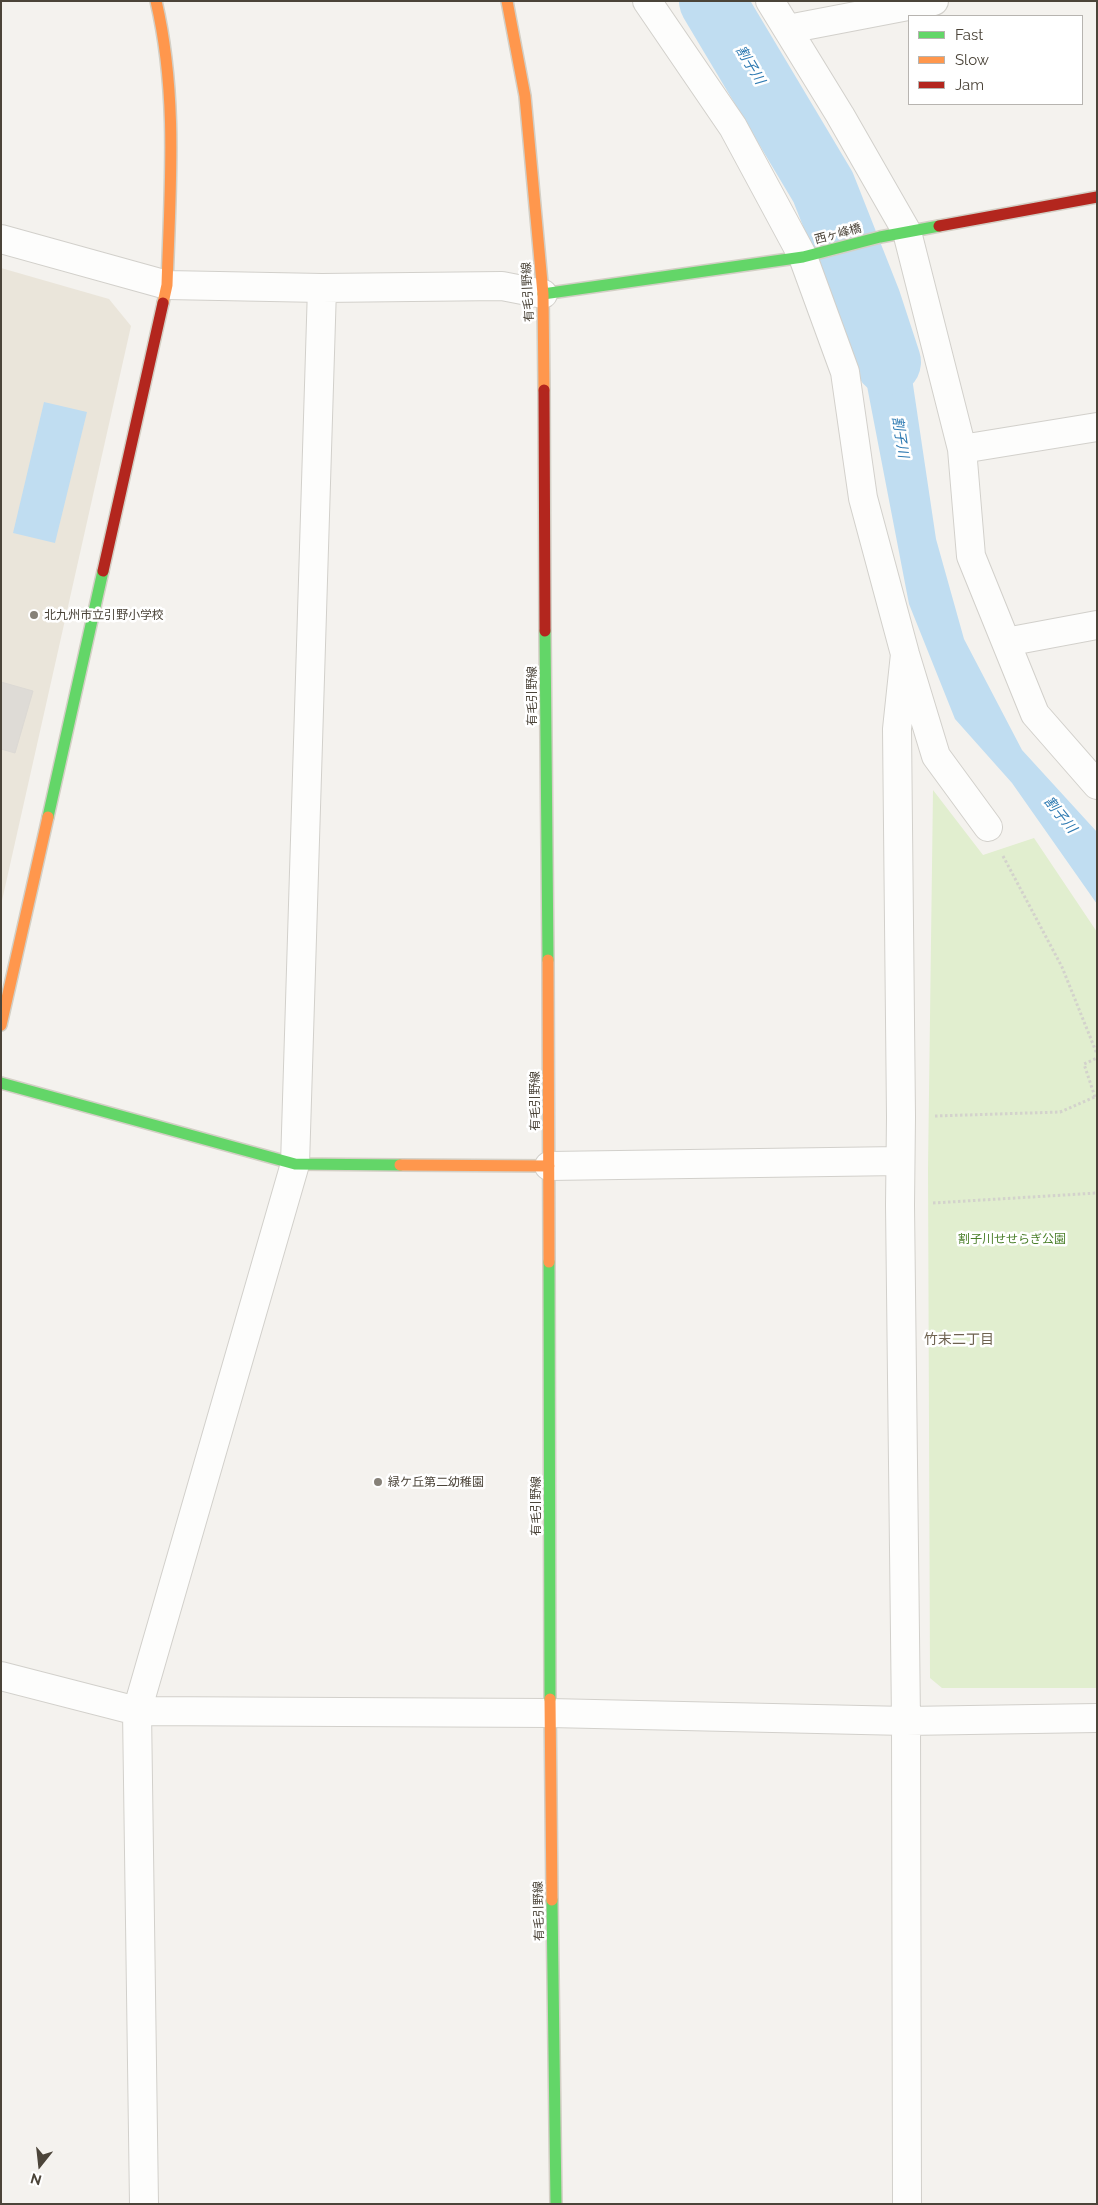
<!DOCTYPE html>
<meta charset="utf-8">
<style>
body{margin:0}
#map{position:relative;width:1098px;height:2205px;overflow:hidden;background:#f4f2ee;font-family:Raleway,sans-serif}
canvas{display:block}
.frame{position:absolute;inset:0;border:2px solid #4b4439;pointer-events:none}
.legend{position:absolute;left:908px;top:15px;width:175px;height:90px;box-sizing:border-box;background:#fff;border:1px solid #b7b4b0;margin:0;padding:6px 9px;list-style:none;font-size:15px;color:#4b4439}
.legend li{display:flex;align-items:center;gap:10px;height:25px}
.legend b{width:25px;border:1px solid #b7b4b0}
.north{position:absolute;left:15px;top:2140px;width:50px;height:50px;-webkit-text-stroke:4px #fff;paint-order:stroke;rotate:196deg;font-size:14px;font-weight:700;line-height:20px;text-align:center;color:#4b4439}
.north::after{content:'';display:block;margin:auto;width:18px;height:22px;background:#4b4439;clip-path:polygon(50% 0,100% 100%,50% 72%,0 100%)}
</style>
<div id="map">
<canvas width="1098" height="2205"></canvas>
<div class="frame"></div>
<ul class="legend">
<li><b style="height:6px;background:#63d668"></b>Fast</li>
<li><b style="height:6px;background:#ff974d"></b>Slow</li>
<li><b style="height:6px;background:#b3261e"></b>Jam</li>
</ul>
<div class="north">N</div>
</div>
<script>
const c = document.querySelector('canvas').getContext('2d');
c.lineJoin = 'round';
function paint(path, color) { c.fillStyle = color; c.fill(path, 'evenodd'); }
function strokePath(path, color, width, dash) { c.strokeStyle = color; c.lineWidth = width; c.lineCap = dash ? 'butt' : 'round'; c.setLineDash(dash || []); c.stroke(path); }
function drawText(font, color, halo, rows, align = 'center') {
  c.font = font + ' Raleway,"Noto Sans JP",sans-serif'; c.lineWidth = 5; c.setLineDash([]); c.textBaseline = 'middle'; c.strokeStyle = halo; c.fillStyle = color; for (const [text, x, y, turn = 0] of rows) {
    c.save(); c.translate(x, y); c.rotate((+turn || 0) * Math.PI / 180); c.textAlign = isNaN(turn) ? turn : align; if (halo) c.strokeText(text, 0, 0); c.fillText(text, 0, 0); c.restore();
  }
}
const education = new Path2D(`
 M1,268L109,299L131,326L1,905Z`);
const green = new Path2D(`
 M933,790L983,855L1034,838L1097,932V1688H942L930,1678L928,1169Z`);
const water = new Path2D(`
 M881,273L912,378L936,539L964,639L1022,750L1097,832V904L1012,783L955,719L909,604L862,360L831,279Z
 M44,402L87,412L55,543L13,533Z`);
const river = new Path2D(`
 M712,1L823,187L868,301L888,362`);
const building = new Path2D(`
 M1,682L33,691L15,753L1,749Z`);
const path = new Path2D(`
 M1003,856L1062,967L1097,1054
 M1095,1097L1084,1064L1097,1058
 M935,1116L1060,1112L1097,1096
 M933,1203L1097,1193`);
const street = new Path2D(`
 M647,1L733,127L803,257L845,372L863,498L905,654L936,756L988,827
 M770,1L840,115L907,232L962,449L971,556L1035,714L1097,785
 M788,29L934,1
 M1,239L167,285L322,288L502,286L543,294
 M962,449L1097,427
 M1006,642L1097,625
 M905,654L897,729L901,1117L900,1205L906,1721L907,2204
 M549,1166L900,1161
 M1,1676L137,1711L550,1713L906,1721L1097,1718
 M144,2204L137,1711L295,1164L322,288`);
const fast = new Path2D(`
 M543,294L803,257L880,237L939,226
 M545,631L548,960
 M48,817L103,571
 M1,1083L295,1164L400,1165
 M549,1262L550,1699
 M552,1900L556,2204`);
const slow = new Path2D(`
 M156,1C178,94 170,191 167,285L163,303
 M507,1L525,96L543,294L544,390
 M548,960L549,1262
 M1,1025L48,817
 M400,1165L549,1166
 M550,1699L552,1900`);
const jam = new Path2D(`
 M939,226L1097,197
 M544,390L545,631
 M103,571L163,303`);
const markers = [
 [34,615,5,"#868178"],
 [378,1482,5,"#868178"]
];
const streetNames = [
 ["西ヶ峰橋",838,234,-15],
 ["有毛引野線",528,292,-93],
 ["有毛引野線",532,696,-90],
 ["有毛引野線",535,1101,-90],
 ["有毛引野線",536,1506,-90],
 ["有毛引野線",539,1911,-91]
];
const poiNames = [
 ["北九州市立引野小学校",44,615],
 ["緑ケ丘第二幼稚園",388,1482]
];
const parkNames = [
 ["割子川せせらぎ公園",1012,1239]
];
const waterNames = [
 ["割子川",750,65,59],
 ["割子川",900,437,81],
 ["割子川",1060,815,51]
];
const neighbourhoodNames = [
 ["竹末二丁目",959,1340]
];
paint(education, '#eae5da');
paint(green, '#e1eecf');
paint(water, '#c0ddf1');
strokePath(river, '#c0ddf1', 66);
paint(building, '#dedbd6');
strokePath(building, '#dcd9d4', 1);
strokePath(street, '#d2d0cb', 30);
strokePath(fast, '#d3cfc5', 14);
strokePath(slow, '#d3cfc5', 14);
strokePath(jam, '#d3cfc5', 14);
strokePath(path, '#d3d2cc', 3, [2.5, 2.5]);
strokePath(street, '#fdfdfc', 28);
strokePath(fast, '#63d668', 11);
strokePath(slow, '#ff974d', 11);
strokePath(jam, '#b3261e', 11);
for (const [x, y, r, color] of markers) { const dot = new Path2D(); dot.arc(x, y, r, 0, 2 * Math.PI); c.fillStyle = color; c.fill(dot); strokePath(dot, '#fff', 2); }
drawText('12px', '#4b4439', '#fff', streetNames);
drawText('12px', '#4b4439', '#fff', poiNames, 'left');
drawText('12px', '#4a7f2a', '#fff', parkNames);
drawText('italic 14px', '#2e7ab2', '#fff', waterNames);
drawText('14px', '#6e6250', '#fff', neighbourhoodNames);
</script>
